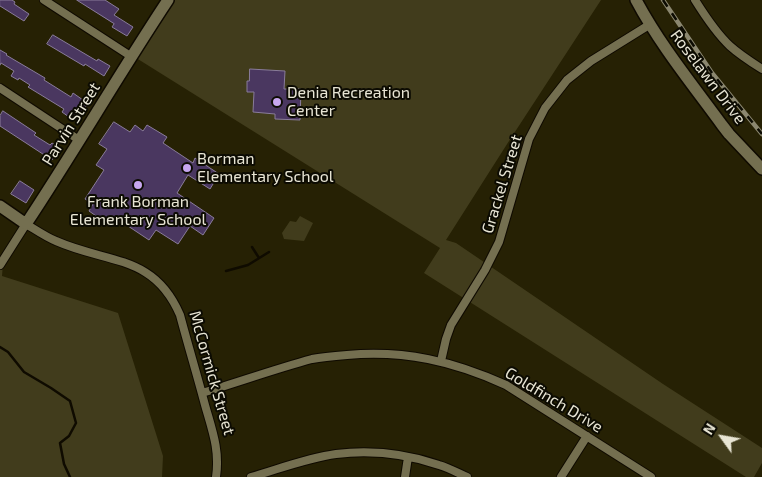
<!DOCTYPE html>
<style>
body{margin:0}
#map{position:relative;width:762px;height:477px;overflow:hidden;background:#262104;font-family:"Exo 2",sans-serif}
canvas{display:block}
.north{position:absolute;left:697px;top:412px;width:50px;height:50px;-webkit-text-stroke:4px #0c0b02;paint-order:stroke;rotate:302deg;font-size:14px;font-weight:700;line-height:20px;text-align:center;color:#e8e5d4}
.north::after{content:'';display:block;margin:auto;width:18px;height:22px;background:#e8e5d4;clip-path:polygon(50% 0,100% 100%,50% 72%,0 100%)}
</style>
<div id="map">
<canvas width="762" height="477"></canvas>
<div class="north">N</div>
</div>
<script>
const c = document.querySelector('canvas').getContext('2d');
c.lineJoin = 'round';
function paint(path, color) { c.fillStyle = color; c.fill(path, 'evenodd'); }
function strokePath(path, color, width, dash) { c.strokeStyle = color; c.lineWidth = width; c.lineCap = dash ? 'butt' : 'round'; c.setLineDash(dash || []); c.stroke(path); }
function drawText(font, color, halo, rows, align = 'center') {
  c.font = font + ' "Exo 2",sans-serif'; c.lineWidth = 4; c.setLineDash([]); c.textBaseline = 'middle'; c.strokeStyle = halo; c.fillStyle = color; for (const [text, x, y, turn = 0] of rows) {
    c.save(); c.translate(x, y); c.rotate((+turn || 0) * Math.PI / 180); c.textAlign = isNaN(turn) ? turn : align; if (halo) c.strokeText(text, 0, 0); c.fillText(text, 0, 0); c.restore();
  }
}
const green = new Path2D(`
 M169,0H601L509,141L446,240L456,243L663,384L762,448V463L754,477H746L424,273L440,248L133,56Z
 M300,216L313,223L304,241L284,239L282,233L290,221L296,222Z
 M0,262L3,264L2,276L118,313L163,456L162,477H0Z`);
const stream = new Path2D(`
 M252,247L259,258
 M226,271L248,265L269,252
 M0,347L8,352L24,372L51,388L70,401L76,423L69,436L60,443L64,464L70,477`);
const building = new Path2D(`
 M0,0H12L15,2L14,4L29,14L24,21L0,6Z
 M77,0H105L119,9L114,15L133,27L127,36L112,27L114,24Z
 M53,35L97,61L98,59L110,66L104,76L85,64L84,66L47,44Z
 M0,50L7,54L6,55L45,78L44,80L71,97L73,93L83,100L81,103L86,106L78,119L71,114L69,117L62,112L64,109L28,87L30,85L19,78L18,80L11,76L14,71L1,63L0,65Z
 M250,69L285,71L284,89H301L300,120L275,119V114L253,112L254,92H247V81H249Z
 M3,111L36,133L34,135L50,145L52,143L60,148L52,160L0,126V116Z
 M114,122L130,132L135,125L143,131L147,125L167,137L163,143L193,163L195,158L219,174L210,189L188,175L177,193L214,218L203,235L190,226L178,244L156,230L149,240L122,222L121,223L114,218L109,225L89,211L93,204L85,199L104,170L96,165L107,149L99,144Z
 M20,181L34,190L26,203L11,194Z`);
const street = new Path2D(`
 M44,0L132,57
 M695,0C705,16 716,33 730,46C740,55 751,62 762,69
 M0,88L79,140
 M0,265L26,224C36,230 46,237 56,241C108,264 154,254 180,315C188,345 197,375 205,405C212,430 220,450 216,477
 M441,361L446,339L451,325L485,270L499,242L529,139L545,108L567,80L591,61L649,25
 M202,393C239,382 275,369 312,359C323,357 335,356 347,355C405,350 453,361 506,385L651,477
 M251,477C279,469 307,458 336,454C370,450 407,454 439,465C449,468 458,473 467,477
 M405,477L408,457
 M561,477L587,436`);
const secondary = new Path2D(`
 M636,0C660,45 692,84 722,125L729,134L762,169
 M0,206L26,224C75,150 119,74 168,0`);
const rail = new Path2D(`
 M663,0L712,73L762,134`);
const markers = [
 [277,102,5,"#c7a6ef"],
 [187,168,5,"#c7a6ef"],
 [138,185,5,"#c7a6ef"]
];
const streetNames = [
 ["Roselawn Drive",708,77,53],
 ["Parvin Street",71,124,-58],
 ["Grackel Street",502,184,-73],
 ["McCormick Street",212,373,74],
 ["Goldfinch Drive",554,400,31]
];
const poiNames = [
 ["Denia Recreation",287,93],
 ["Center",287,111],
 ["Borman",197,159],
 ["Elementary School",197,177],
 ["Frank Borman",138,202,"center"],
 ["Elementary School",138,220,"center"]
];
paint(green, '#413c1c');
strokePath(stream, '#0f0b00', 2.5);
paint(building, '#4a3760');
strokePath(building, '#897c9a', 1);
strokePath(street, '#0f0a00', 10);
strokePath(secondary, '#0f0a00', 14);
strokePath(street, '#746f50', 8);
strokePath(secondary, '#746f50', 11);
strokePath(rail, '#8b8770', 4.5);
strokePath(rail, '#0c0b02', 2.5, [8]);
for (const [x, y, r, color] of markers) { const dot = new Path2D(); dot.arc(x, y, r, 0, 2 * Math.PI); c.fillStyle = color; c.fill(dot); strokePath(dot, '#0c0b02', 2); }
drawText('16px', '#e8e5d4', '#0c0b02', streetNames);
drawText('16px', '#e8e5d4', '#0c0b02', poiNames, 'left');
</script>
